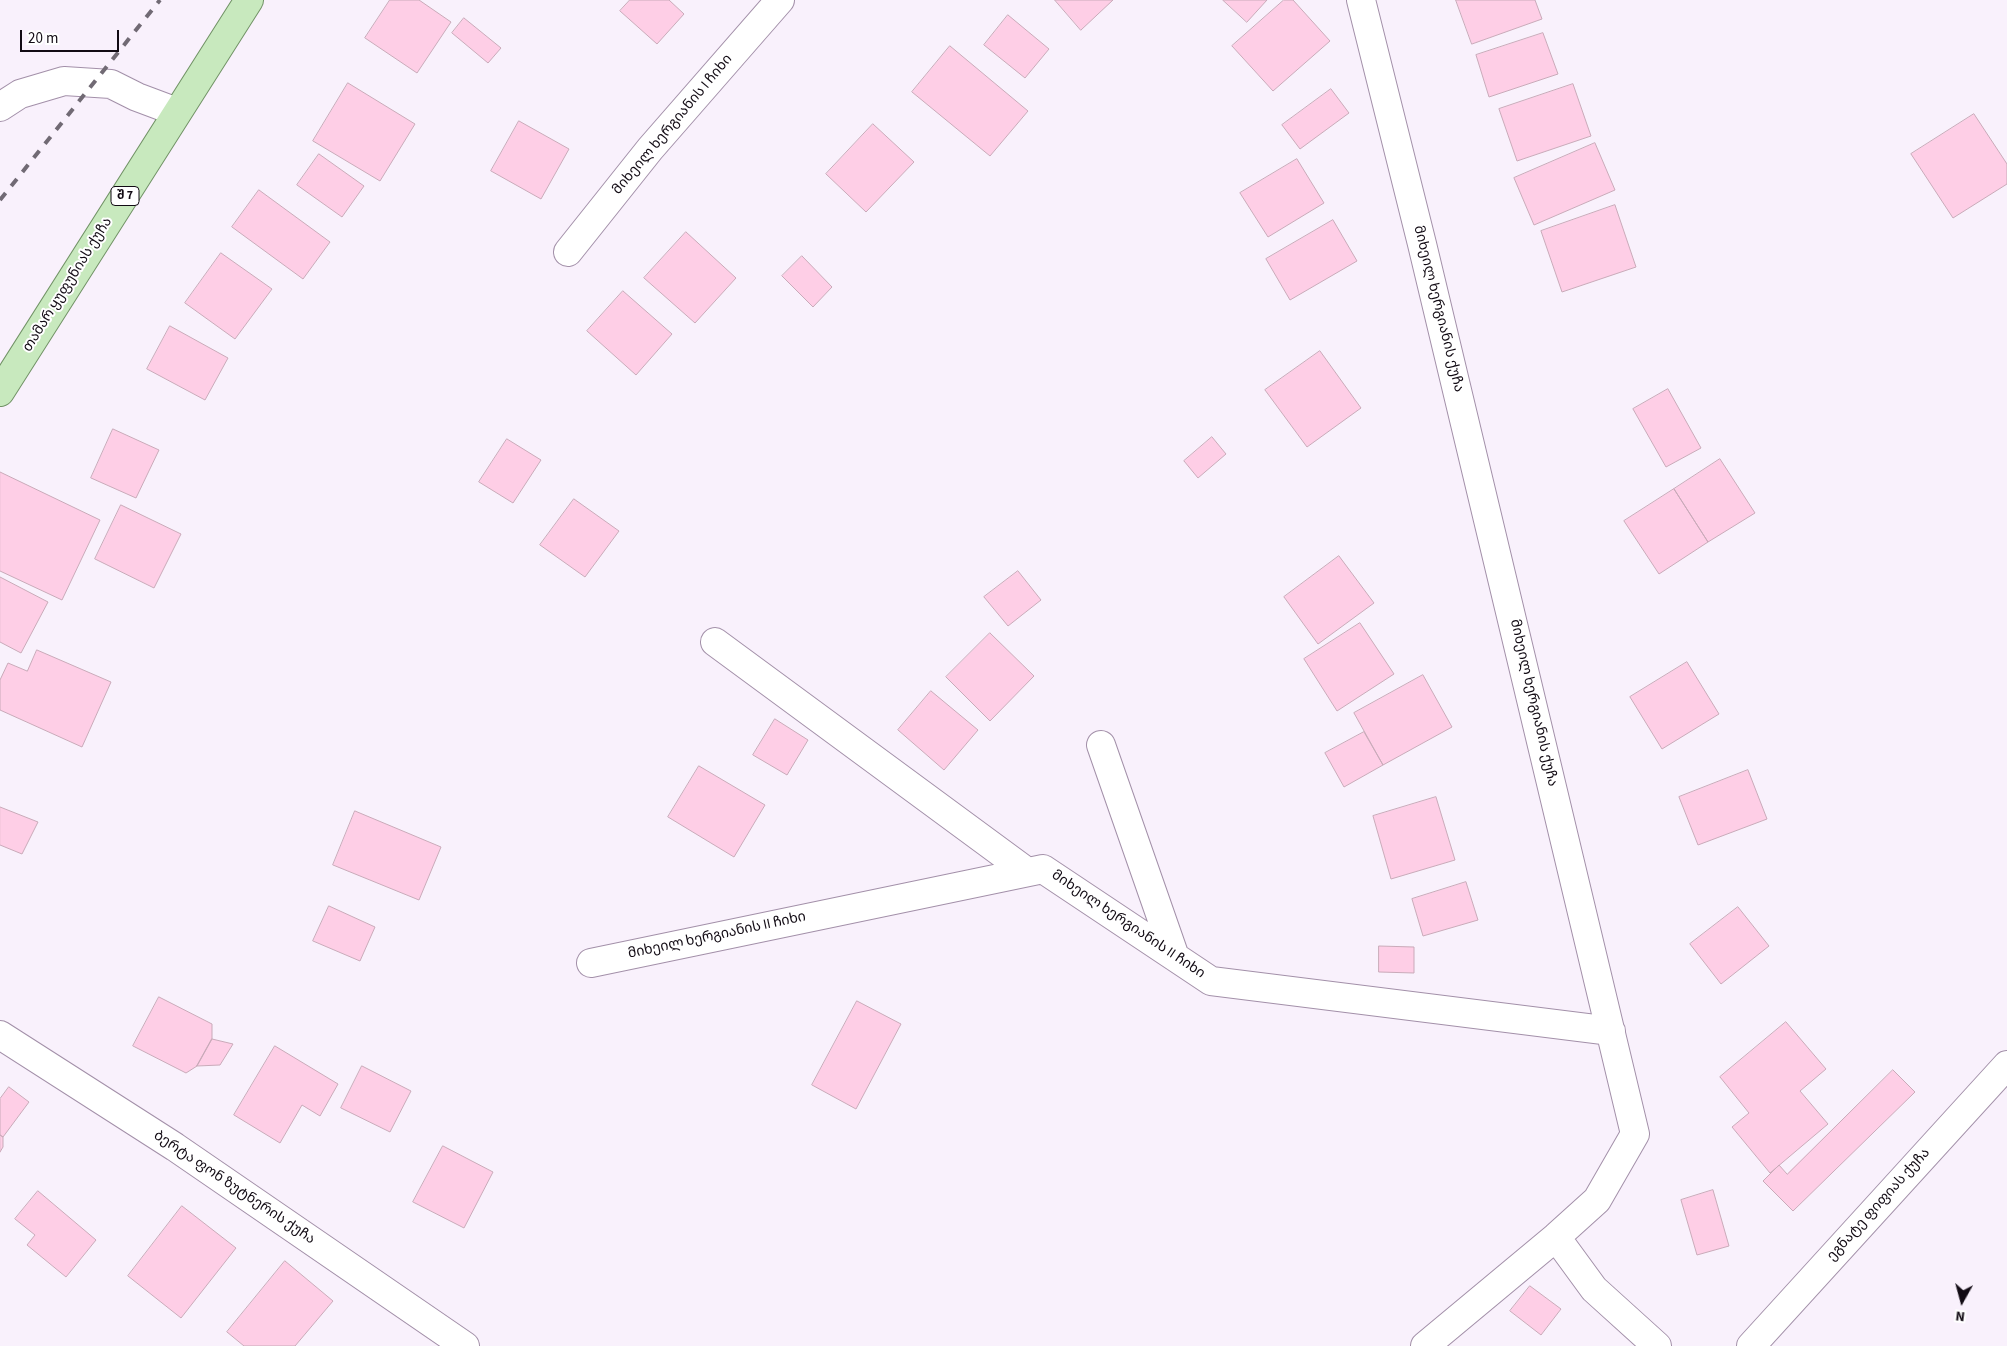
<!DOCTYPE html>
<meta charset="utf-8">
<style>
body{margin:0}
#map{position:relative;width:2007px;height:1346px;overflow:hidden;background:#f9f1fc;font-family:"Source Sans 3",sans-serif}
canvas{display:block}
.north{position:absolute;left:1937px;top:1276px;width:50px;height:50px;-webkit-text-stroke:4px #fff;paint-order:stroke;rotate:187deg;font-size:14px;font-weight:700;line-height:20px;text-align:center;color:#120b14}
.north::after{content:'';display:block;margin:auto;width:18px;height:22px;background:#120b14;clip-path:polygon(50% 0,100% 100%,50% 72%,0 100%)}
.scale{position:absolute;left:20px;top:30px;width:99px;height:22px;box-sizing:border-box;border:2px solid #120b14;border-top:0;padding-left:6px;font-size:15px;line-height:18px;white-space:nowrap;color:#120b14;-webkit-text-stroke:4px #fff;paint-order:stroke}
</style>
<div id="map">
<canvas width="2007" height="1346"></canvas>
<div class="north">N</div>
<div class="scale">20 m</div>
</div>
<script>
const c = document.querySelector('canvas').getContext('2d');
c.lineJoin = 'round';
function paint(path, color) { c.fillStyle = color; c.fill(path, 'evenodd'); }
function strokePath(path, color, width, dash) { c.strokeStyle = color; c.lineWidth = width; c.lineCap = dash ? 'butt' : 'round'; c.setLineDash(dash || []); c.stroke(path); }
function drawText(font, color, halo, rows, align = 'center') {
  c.font = font + ' "Source Sans 3","Noto Sans Georgian",sans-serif'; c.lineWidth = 4; c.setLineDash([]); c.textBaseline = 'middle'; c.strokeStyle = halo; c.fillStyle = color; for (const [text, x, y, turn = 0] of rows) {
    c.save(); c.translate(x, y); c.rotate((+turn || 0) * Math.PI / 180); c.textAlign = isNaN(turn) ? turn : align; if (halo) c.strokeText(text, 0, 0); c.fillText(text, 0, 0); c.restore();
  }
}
const building = new Path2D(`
 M390,0H419L451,22L417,73L365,38Z
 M630,0H669L684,14L657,44L620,11Z
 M1055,0H1113L1081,30Z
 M1223,0H1267L1247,22Z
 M1284,0H1293L1330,41L1273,91L1232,46Z
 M1456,0H1535L1542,19L1472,44Z
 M1008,15L1049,49L1025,78L984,45Z
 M464,18L501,48L488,63L452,33Z
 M1543,33L1558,74L1489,97L1476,55Z
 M950,46L1028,111L990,156L912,92Z
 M348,83L415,124L380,181L313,141Z
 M1573,84L1591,136L1517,161L1499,109Z
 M1331,89L1349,113L1300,149L1282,125Z
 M1974,114L2007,164V184L1953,218L1911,154Z
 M519,121L569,149L541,199L491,171Z
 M873,124L914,162L866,212L826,174Z
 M1595,143L1615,190L1534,225L1514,178Z
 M319,154L364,186L342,217L297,185Z
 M1297,159L1324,203L1268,237L1240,193Z
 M259,190L330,242L303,279L232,227Z
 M1615,205L1636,267L1562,292L1541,231Z
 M1333,220L1357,261L1290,300L1266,259Z
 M686,232L736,278L695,323L644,278Z
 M221,253L272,289L235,339L185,303Z
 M802,256L832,287L813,307L782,276Z
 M623,291L672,334L636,375L587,331Z
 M170,326L228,358L205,400L147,369Z
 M1320,351L1361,408L1307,447L1265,390Z
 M1668,389L1701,448L1666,467L1633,409Z
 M113,429L159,450L136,498L91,478Z
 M1212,437L1226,454L1198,478L1184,461Z
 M507,439L541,460L513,503L479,482Z
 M1720,459L1755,513L1708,542L1674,489Z
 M0,472L100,520L62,600L0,571Z
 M1674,489L1708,542L1659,574L1624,521Z
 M574,499L619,531L585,577L540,545Z
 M121,505L181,534L154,588L95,559Z
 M1339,556L1374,603L1318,644L1284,597Z
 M1018,571L1041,600L1008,626L984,597Z
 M0,577L48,602L21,653L0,642Z
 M1360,623L1394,674L1337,711L1304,659Z
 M990,633L1034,676L990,721L946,677Z
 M37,650L111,682L82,747L0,710V680L8,663L27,671Z
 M1687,662L1719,714L1662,749L1630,697Z
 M1423,675L1452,727L1383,765L1354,713Z
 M931,691L978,730L944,770L898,730Z
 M775,719L808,740L787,775L753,755Z
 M1364,732L1383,765L1344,787L1325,753Z
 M699,766L765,805L734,857L668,817Z
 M1748,770L1767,819L1698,845L1679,797Z
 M1436,797L1455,860L1391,879L1373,816Z
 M0,807L38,822L22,854L0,845Z
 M355,811L441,847L419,900L333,865Z
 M1466,882L1478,920L1423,936L1412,899Z
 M329,906L375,927L360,961L313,941Z
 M1738,907L1769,946L1721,984L1690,944Z
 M1379,946L1414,947V973L1379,972Z
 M159,997L212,1024V1039L197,1066L186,1073L133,1046Z
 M857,1001L901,1024L856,1109L812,1085Z
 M1786,1022L1826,1069L1800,1091L1828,1124L1770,1173L1732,1127L1749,1113L1720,1077Z
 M212,1039L233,1044L220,1065L197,1066Z
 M275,1046L338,1084L320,1116L302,1105L280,1143L234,1115Z
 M362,1066L411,1091L390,1132L341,1108Z
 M1893,1070L1915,1092L1793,1211L1763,1181L1779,1165L1787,1174Z
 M9,1087L29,1102L3,1137L0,1135V1099Z
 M0,1135L3,1137V1147L0,1152Z
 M443,1146L493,1172L464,1228L413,1202Z
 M1713,1190L1729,1246L1697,1255L1681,1200Z
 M38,1191L96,1240L66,1277L27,1245L35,1235L15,1219Z
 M182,1206L236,1248L181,1318L128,1276Z
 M285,1261L333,1301L295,1346H244L227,1332Z
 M1530,1286L1561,1309L1541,1335L1510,1311Z`);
const minor = new Path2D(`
 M1361,0L1422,244L1635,1134L1597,1200L1556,1237L1425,1346
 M0,107L20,94L64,81L111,84L137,97L177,112
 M568,252L650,149L780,0
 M715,642L1026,871
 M1101,745L1175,957
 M591,963L1043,869L1211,981L1611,1031
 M0,1035L175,1147L465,1346
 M1556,1237L1594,1289L1657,1346
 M1751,1346L2007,1065`);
const major = new Path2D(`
 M0,392L249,0`);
const rail = new Path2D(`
 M0,200L160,0`);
const shields = [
 [125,196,28]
];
const shieldNames = [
 ["შ 7",125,196]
];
const streetNames = [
 ["მიხეილ ხერგიანის I ჩიხი",673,125,-50],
 ["თამარ ყუფუნიას ქუჩა",68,285,-58],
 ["მიხეილ ხერგიანის ქუჩა",1438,309,76],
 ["მიხეილ ხერგიანის ქუჩა",1533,703,77],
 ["მიხეილ ხერგიანის II ჩიხი",1128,925,34],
 ["მიხეილ ხერგიანის II ჩიხი",717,936,-12],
 ["ბერტა ფონ ზუტნერის ქუჩა",234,1188,34],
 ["ეგნატე ფიფიას ქუჩა",1879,1205,-48]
];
paint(building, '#fecee6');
strokePath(building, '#c9aab9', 1);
strokePath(minor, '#a390a9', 30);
strokePath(major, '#719266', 30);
strokePath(minor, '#fff', 28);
strokePath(major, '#c8e9be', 28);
strokePath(rail, '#716a74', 4, [9, 9]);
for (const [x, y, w] of shields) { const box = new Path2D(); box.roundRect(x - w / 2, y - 9.5, w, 19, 4); c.fillStyle = '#fff'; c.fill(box); strokePath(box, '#120b14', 1); }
drawText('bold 12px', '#120b14', null, shieldNames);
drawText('14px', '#120b14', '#fff', streetNames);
</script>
